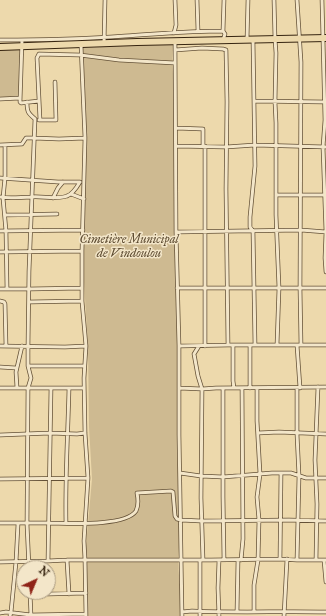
<!DOCTYPE html>
<meta charset="utf-8">
<style>
body{margin:0}
#map{position:relative;width:326px;height:616px;overflow:hidden;background:#edd9ac;font-family:"IM FELL Great Primer",serif}
canvas{display:block}
.north{position:absolute;left:16px;top:560px;width:40px;height:40px;box-sizing:border-box;background:#f3e6c9;border:1px solid #a7987f;border-radius:50%;rotate:44deg;font-size:11px;font-weight:700;line-height:16px;text-align:center;color:#362410}
.north::after{content:'';display:block;margin:auto;width:14px;height:18px;background:#8f2418;clip-path:polygon(50% 0,100% 100%,50% 72%,0 100%)}
</style>
<div id="map">
<canvas width="326" height="616"></canvas>
<div class="north">N</div>
</div>
<script>
const c = document.querySelector('canvas').getContext('2d');
c.lineJoin = 'round';
function paint(path, color) { c.fillStyle = color; c.fill(path, 'evenodd'); }
function strokePath(path, color, width, dash) { c.strokeStyle = color; c.lineWidth = width; c.lineCap = dash ? 'butt' : 'round'; c.setLineDash(dash || []); c.stroke(path); }
function drawText(font, color, halo, rows, align = 'center') {
  c.font = font + ' "IM FELL Great Primer",serif'; c.lineWidth = 3; c.setLineDash([]); c.textBaseline = 'middle'; c.strokeStyle = halo; c.fillStyle = color; for (const [text, x, y, turn = 0] of rows) {
    c.save(); c.translate(x, y); c.rotate((+turn || 0) * Math.PI / 180); c.textAlign = isNaN(turn) ? turn : align; if (halo) c.strokeText(text, 0, 0); c.fillText(text, 0, 0); c.restore();
  }
}
const green = new Path2D(`
 M173,43L172,58L173,73L176,157L177,259L179,346L177,451L181,520L178,562L182,616H86L85,557L92,479L89,427L88,346L82,251L85,138L81,48Z
 M20,49V97H0V50Z`);
const street = new Path2D(`
 M197,0L198,31
 M274,0L275,39L276,53L275,102L276,123V215L279,288L277,345
 M297,0L301,62L300,288L301,345
 M322,0L325,120L323,147L326,232L325,258L326,272
 M174,33L176,25L175,0
 M0,40C42,40 84,39 125,36C158,34 190,31 223,31
 M22,40L20,102L21,103L39,101
 M223,40L225,34L223,31L224,0
 M247,40L248,0
 M253,40L255,166L250,217V227L253,231L255,345
 M175,42L176,232L179,346V435L182,616
 M104,44L105,0
 M81,45L85,138L82,251V301L86,346L84,378L85,433L88,478L84,541L85,560L86,616
 M175,50L202,48L223,49L226,50L227,102L226,189L228,345
 M0,99L20,98
 M254,101L326,102
 M27,102C27,112 28,113 35,119L29,271L28,346V366L31,378L28,388L27,524L29,568
 M39,120H56L55,82
 M40,120L37,58L39,54L80,55L119,60L175,63
 M176,128L203,129V146
 M0,145L22,144L26,138H34L59,139L85,138
 M5,145V178L3,198L6,231L7,289
 M176,146L226,147L255,145L326,147
 M205,146V346
 M0,178L58,182H80
 M71,194L84,199
 M276,195H326
 M0,197C11,199 21,197 32,197C43,196 56,200 67,196C73,194 77,187 80,182
 M53,198L58,188L63,182
 M5,215L57,214
 M0,231L83,230
 M176,232L301,230L326,232
 M0,252L82,251
 M177,288H326
 M0,289H29L82,288
 M0,301L4,302L5,304L6,346
 M29,302L82,301
 M233,345V381L234,388
 M250,345V388
 M297,345L300,388
 M0,346L65,347L86,346
 M179,346L228,345H326
 M199,346L194,354L198,376L202,389L201,498L203,560
 M28,366H84
 M0,367L16,368
 M0,388H84
 M17,388L16,372L22,346
 M179,388L202,389L216,388L326,387
 M223,388V497L224,560
 M297,388V434L299,476L297,560
 M258,433L279,432L326,434
 M0,435L50,433L77,434L85,433
 M180,473L201,476L223,477L272,473H291L306,478H326
 M0,479L88,478
 M0,523C16,523 33,523 49,523C67,523 125,527 136,511C139,505 138,498 137,493L171,491L173,492L175,516L177,519L181,520L201,521L289,520L326,521
 M66,523C65,478 68,433 69,388
 M280,559L281,473
 M67,560L69,594
 M219,560L218,588L219,616
 M241,560L243,539L242,388
 M316,560L317,504L315,460L318,387
 M324,560L326,582
 M48,561L51,388
 M0,562L48,561L67,560H211L280,559L297,560H326
 M30,592L31,616
 M48,594L86,593
 M182,612L192,611C237,613 281,611 326,612
 M237,612L238,560
 M254,612V585L258,560L259,520L257,497L260,474L257,421V388
 M0,613L6,612L31,615L86,614
 M10,616L11,612L16,562L18,524
 M200,616V560
 M284,616L287,559`);
const highway = new Path2D(`
 M0,47L137,42L326,38`);
const parkNames = [
 ["Cimetière Municipal",129,240],
 ["de Vindoulou",129,254]
];
paint(green, '#ceba91');
strokePath(street, '#645137', 4.5);
strokePath(highway, '#362410', 8);
strokePath(street, '#f3e6c9', 3);
strokePath(highway, '#edd9ac', 6);
drawText('italic 12px', '#5c4a30', '#f3e6c9', parkNames);
</script>
